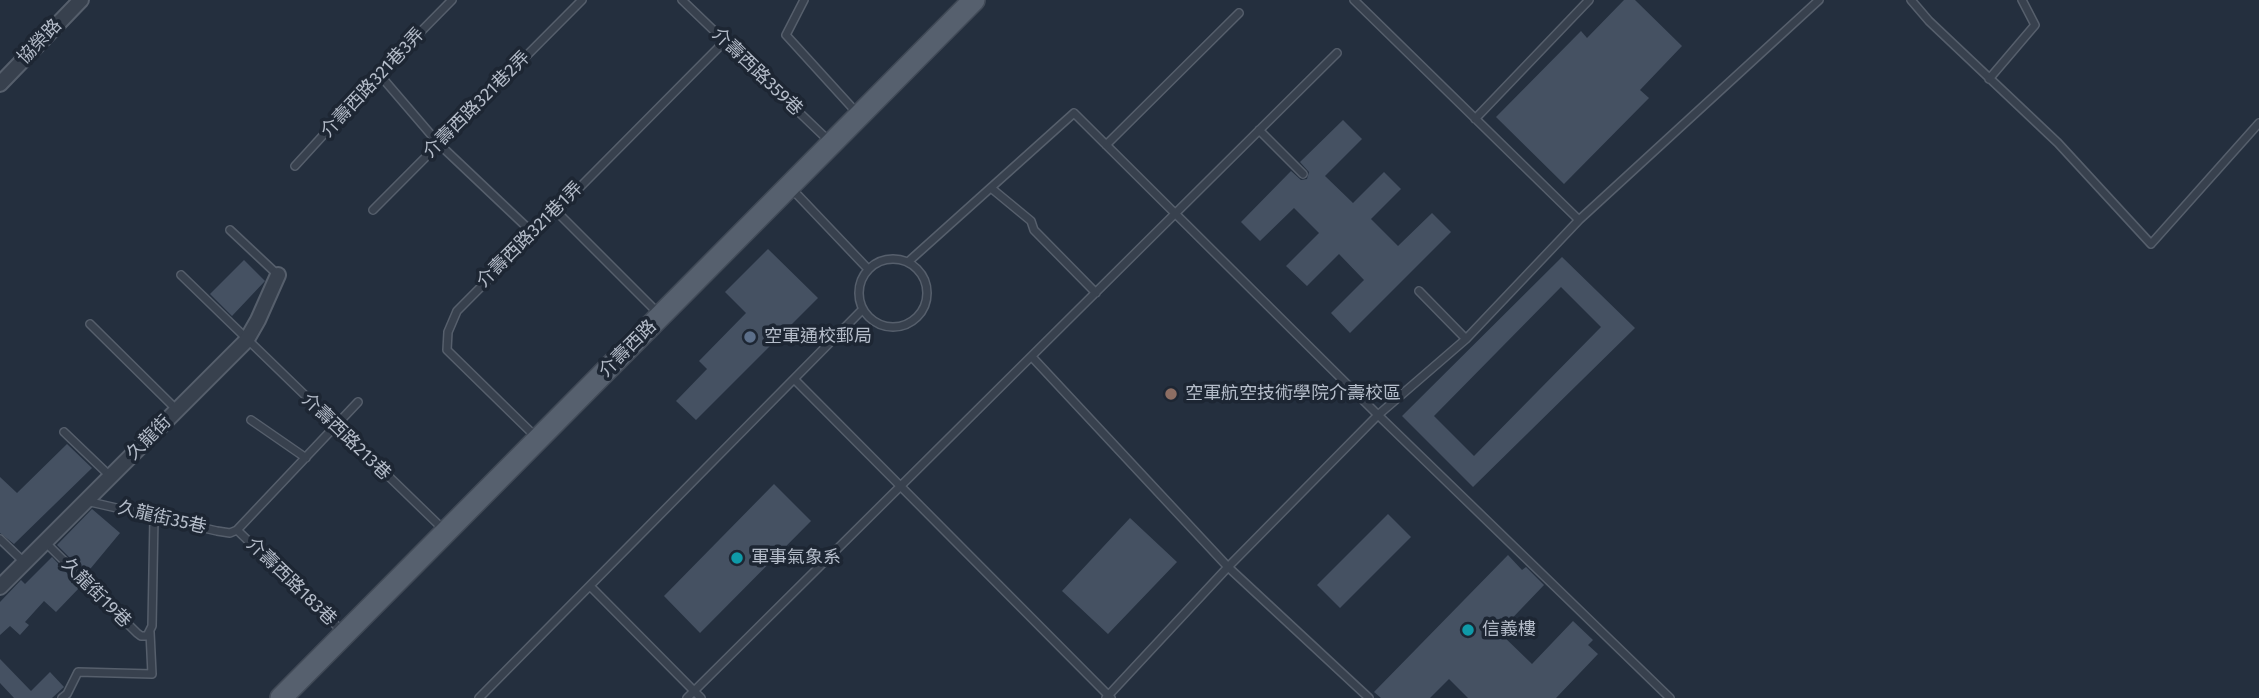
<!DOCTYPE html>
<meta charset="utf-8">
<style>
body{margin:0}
canvas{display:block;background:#242f3e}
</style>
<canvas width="2259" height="698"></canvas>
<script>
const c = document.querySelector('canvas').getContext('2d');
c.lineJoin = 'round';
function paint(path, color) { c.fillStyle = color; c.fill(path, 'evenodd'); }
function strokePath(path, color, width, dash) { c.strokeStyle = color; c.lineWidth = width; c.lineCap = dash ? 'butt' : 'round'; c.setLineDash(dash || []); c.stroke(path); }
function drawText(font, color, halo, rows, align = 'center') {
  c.font = font + ' "Fira Sans","Noto Sans TC",sans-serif'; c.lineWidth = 7; c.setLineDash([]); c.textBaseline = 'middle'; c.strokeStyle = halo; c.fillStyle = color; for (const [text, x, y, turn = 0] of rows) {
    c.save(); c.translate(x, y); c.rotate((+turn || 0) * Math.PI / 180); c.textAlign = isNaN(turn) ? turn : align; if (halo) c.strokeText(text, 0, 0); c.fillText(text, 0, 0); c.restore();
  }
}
const building = new Path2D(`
 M1624,0H1635L1682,46L1640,90L1649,98L1564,184L1496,117L1581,31L1587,38Z
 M1343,120L1362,139L1325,176L1353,203L1384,172L1401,189L1371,219L1398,246L1432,213L1451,232L1350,333L1331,313L1364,280L1339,254L1307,286L1286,266L1319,233L1294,208L1260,241L1241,222L1291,171L1301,180L1307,179L1309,172L1300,162Z
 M768,249L818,298L696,420L676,401L707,369L699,361L746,313L725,292Z
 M1562,257L1635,328L1473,487L1402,416ZM1561,287L1601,327L1474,456L1434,416Z
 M244,260L265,281L232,316L210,294Z
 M67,444L92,468L14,544L0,533V477L17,493Z
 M774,484L811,521L700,633L664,596Z
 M92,509L120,533L86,574L57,545Z
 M1388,514L1411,537L1340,608L1317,585Z
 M1130,518L1177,562L1108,634L1062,591Z
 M1508,555L1522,570L1526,567L1544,585L1499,632L1532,664L1573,621L1593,640L1588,645L1598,654L1556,698H1468L1449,679L1430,698H1381L1374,692Z
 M52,557L80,587L56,612L44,601L25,622L29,625L20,635L10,626L0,635V602L21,580L25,584Z
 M0,659L31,691L50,672L64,687L52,698H14L0,683Z`);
const service = new Path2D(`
 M682,0L829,141
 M804,0L786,35L857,113
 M1354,0L1579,220L1819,0
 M1911,0L1929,21L2058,143L2151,244L2259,123
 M379,74L439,144L533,233
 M1989,79L2035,25L2022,0
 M1475,119L1589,0
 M1259,130L1303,174
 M1106,145L1239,13
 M295,166L379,74L452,0
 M790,187L868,269
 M991,188L1031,221L1034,230L1096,293
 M373,210L582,0
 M555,210L659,314
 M230,230L278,275
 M859 293a34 34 0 1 1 68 0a34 34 0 1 1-68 0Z
 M908,262L1074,113L1378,415L1670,698
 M181,275L443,529
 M1419,291L1466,339
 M90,324L177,410
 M1032,357L1228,567L1369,698
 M794,379L1111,698
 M251,420L306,458
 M64,432L110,476
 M538,439L447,350L448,332L457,311L725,41
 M86,501L217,531L230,533L237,530L358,402
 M237,530L343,632
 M0,539L24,562
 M45,542L137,633L141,636H147L152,626L154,517
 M590,586L701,698
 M62,698L67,694L78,672L152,674L150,632
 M479,698L863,309
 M687,698L1337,53
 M1106,698L1228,567L1378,415L1466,339L1579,220`);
const minor = new Path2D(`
 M0,84L81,0
 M0,587L246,341L258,320L278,275`);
const primary = new Path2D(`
 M281,698L974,0`);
const markers = [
 [750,337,7,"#5c6f8a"],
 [1171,394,7,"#8d6e63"],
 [737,558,7,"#0f9aa8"],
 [1468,630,7,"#0f9aa8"]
];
const streetNames = [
 ["協榮路",40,42,-46],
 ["介壽西路359巷",757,72,44],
 ["介壽西路321巷3弄",373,83,-47],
 ["介壽西路321巷2弄",477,105,-45],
 ["介壽西路321巷1弄",530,235,-45],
 ["介壽西路",628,349,-45],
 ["介壽西路213巷",346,437,44],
 ["久龍街",149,438,-45],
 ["久龍街35巷",162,518,13],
 ["介壽西路183巷",291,582,44],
 ["久龍街19巷",96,593,45]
];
const poiNames = [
 ["空軍通校郵局",764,337],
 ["空軍航空技術學院介壽校區",1185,394],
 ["軍事氣象系",751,558],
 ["信義樓",1482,630]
];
paint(building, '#455162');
strokePath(service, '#565f6c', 10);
strokePath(minor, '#565f6c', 18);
strokePath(primary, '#414a57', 24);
strokePath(service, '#38414e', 7);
strokePath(minor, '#38414e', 14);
strokePath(primary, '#56606e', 21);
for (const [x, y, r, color] of markers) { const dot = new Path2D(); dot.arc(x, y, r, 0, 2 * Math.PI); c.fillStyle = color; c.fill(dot); strokePath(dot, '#1d2633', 2.5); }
drawText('18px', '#b4bcc9', '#1d2633', streetNames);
drawText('18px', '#b4bcc9', '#1d2633', poiNames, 'left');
</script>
